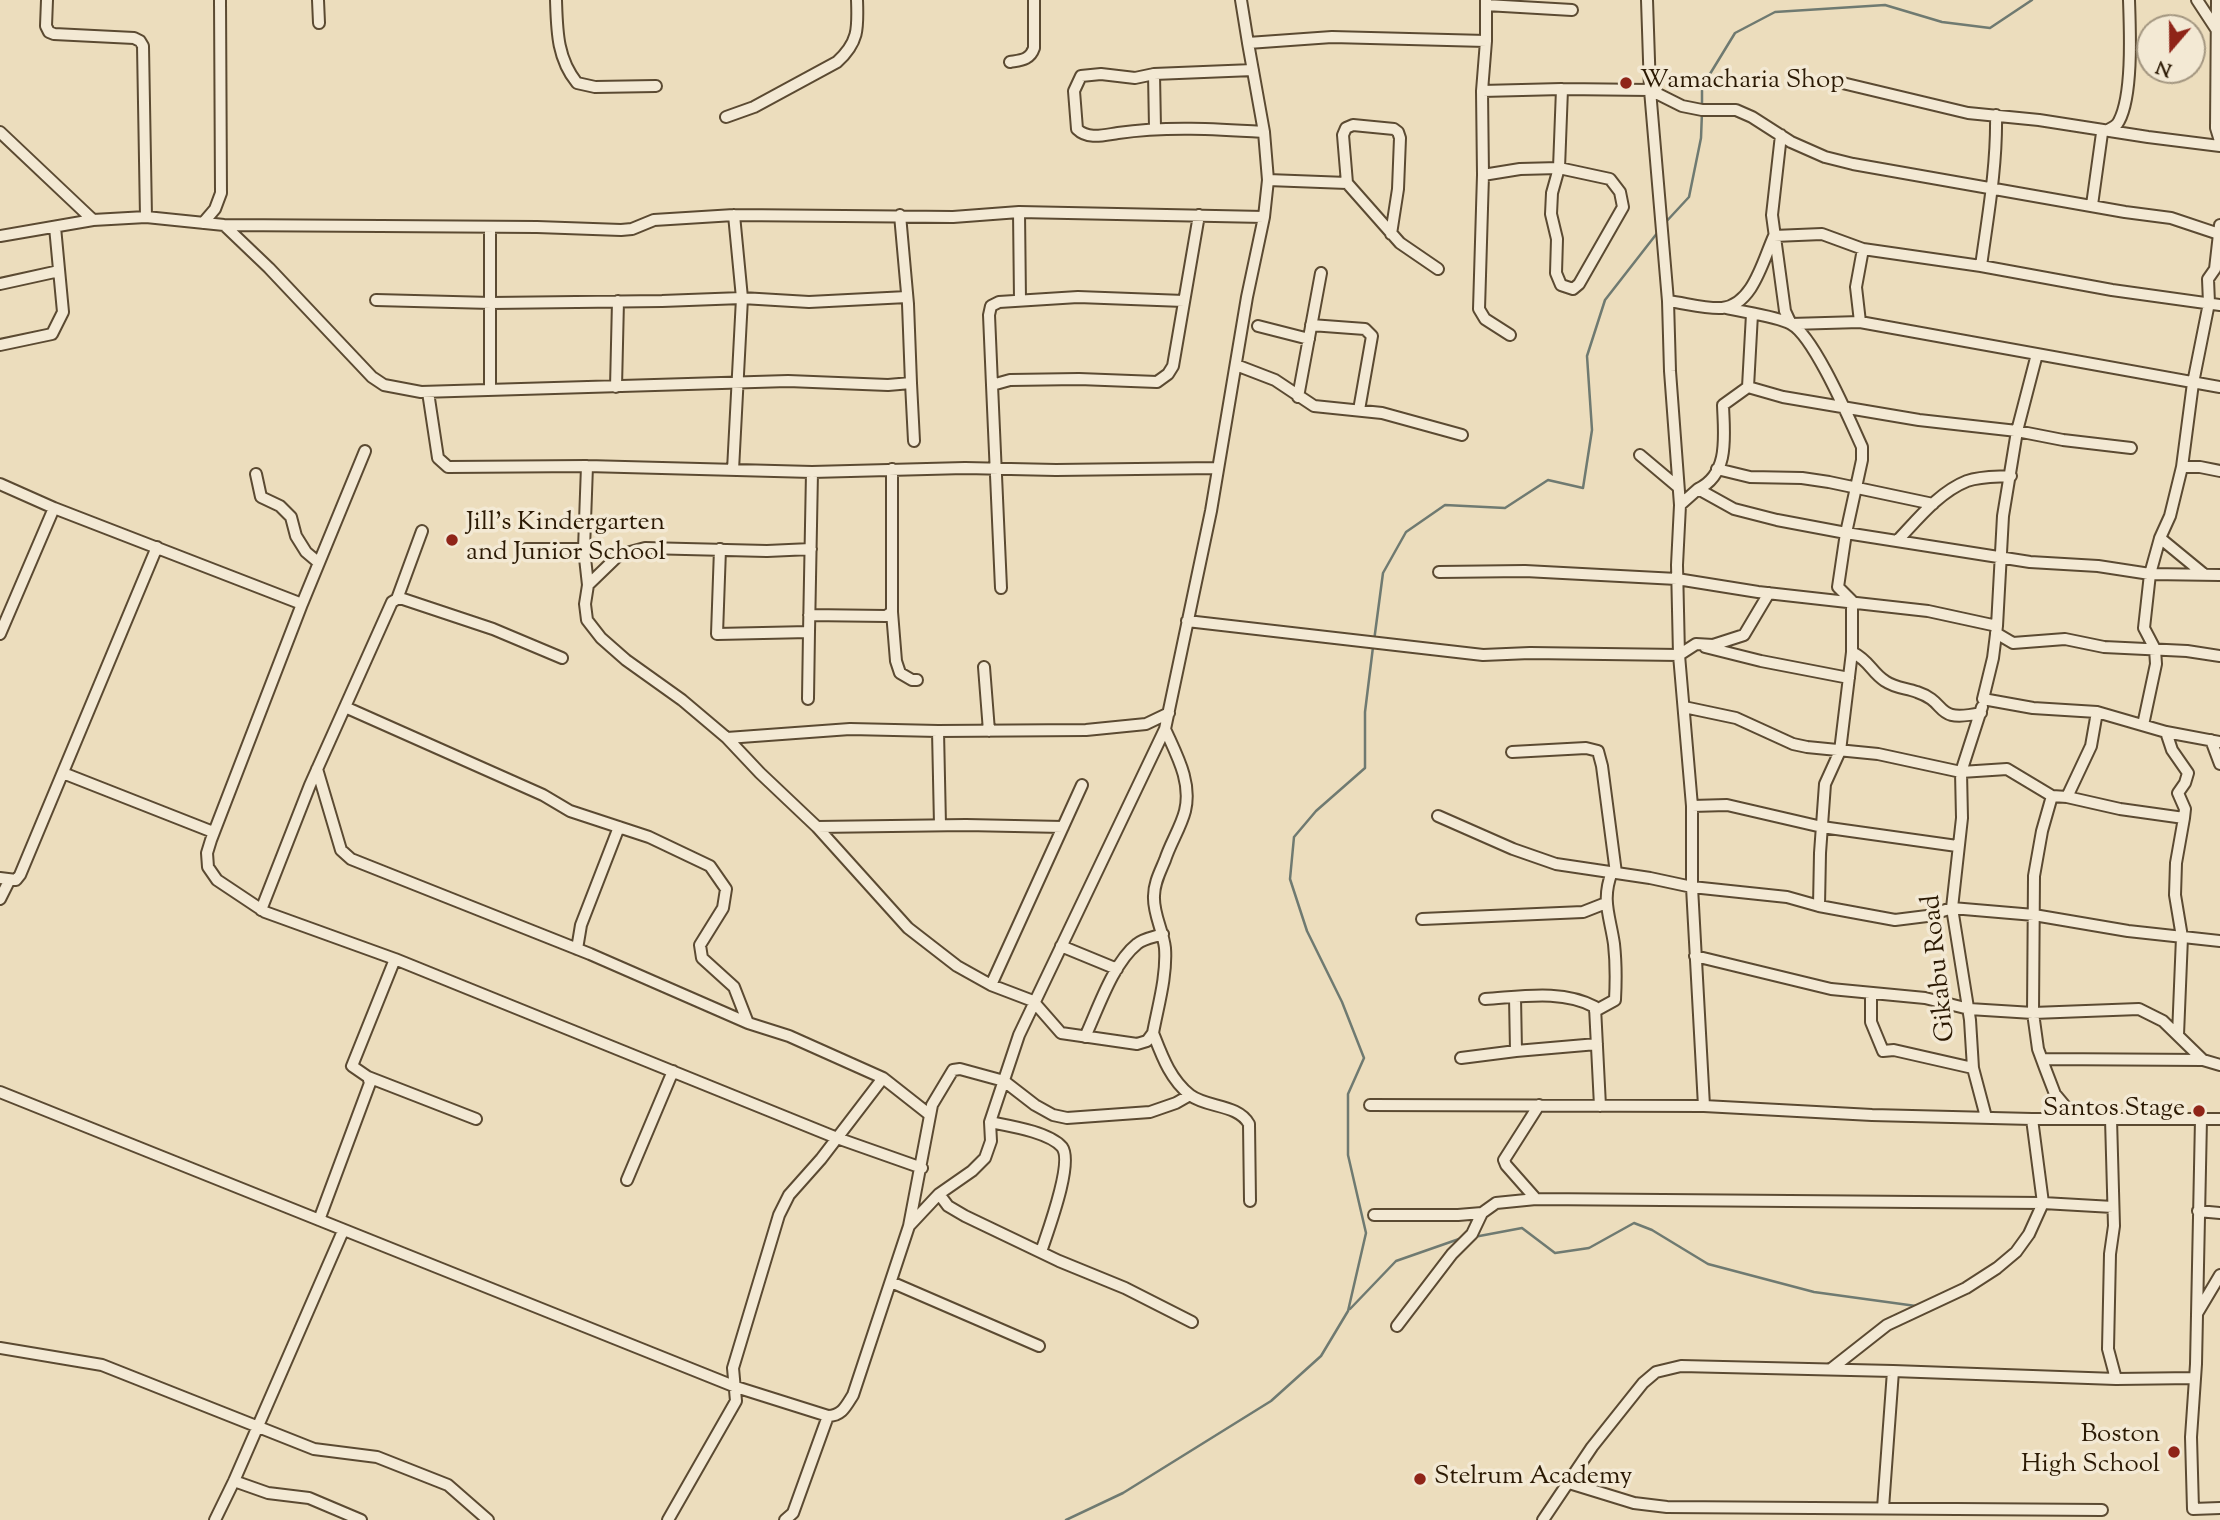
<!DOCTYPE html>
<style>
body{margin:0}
#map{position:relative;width:2220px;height:1520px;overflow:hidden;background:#ecddbd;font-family:"Sorts Mill Goudy",serif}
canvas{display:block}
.north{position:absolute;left:2136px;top:14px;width:70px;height:70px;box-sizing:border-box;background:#f3e9d4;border:2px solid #a39680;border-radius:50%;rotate:200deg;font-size:19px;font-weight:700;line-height:28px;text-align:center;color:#2b1903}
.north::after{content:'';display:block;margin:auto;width:24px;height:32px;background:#8f2418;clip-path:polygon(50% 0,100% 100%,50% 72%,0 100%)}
</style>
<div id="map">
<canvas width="2220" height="1520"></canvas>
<div class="north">N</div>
</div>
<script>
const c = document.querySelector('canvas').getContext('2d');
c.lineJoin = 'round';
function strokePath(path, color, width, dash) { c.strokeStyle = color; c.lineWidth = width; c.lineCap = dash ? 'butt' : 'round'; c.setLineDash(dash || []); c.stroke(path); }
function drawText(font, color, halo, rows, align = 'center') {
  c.font = font + ' "Sorts Mill Goudy",serif'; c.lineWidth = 7; c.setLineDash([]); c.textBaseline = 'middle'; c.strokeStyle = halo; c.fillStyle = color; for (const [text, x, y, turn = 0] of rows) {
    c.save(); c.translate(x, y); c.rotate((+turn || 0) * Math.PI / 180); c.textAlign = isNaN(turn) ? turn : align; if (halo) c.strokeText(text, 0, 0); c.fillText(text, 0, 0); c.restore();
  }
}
const stream = new Path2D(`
 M1702,105V87L1735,33L1775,12L1885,5L1942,22L1990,28L2032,0
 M1664,224L1689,197L1701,138L1702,112
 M1374,641L1383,573L1406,532L1445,505L1505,508L1548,480L1583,488L1592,430L1587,356L1605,300L1658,232
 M1474,1237L1522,1228L1555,1253L1589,1248L1634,1223L1652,1230L1708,1264L1814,1292L1916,1306
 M1350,1309L1396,1261L1459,1239
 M1066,1520L1123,1493L1271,1401L1321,1356L1348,1311L1366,1233L1348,1155V1094L1364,1058L1342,1002L1307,931L1290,879L1294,837L1316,811L1365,768V712L1373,647`);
const minor = new Path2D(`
 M47,0L46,26L49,32L54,34L134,38L140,41L143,46L146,217
 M318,0L319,23
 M556,0C557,31 557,58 577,83L595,87L656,86
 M1241,0L1248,43L1332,37L1486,41L1482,91L1562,89L1650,90L1682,106L1702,110H1736L1752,117L1791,142L1825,157L1853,164L2125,212L2171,218L2219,234
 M1647,0L1650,90L1668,301
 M2197,0L2216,29
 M2217,0L2216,128L2220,141
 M1486,5L1572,10
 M1486,41V0
 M1010,62C1021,60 1030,60 1034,48V0
 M1253,70L1154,74L1135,78L1101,74L1081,76L1074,91L1077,129C1088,140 1104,135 1118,133C1166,126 1216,129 1264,132
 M1154,74L1155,128
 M1834,81L1968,113L2039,120L2148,137L2220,146
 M1482,91L1483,175
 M726,117L754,107L837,62C859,42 858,28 857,0
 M0,132L93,220
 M1781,135L1772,215L1785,311L1791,324L1860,322
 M1268,180L1347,183L1400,243L1438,269
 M1347,183L1343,135L1346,128L1353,125L1394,129L1398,132L1400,138L1398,189L1391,234
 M2092,205L2102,133C2108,129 2116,128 2119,121C2133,95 2130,30 2129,0
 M1019,212L1020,300
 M900,215L908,304L911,383
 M203,223L215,209L221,193L220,0
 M224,225L269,268L372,377L384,385L421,392L788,381L888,385L911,383L914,441
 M0,236L93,220L146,217L224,225L537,227L621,230L632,229L654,220L734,215L953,217L1019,212L1264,217
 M1863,249L1856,287L1860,322L2220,387
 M1981,266C1988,215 1997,166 1996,115
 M0,284L59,271
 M376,300L491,303L662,301L742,298L734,215
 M1726,308C1743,312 1777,316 1791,324C1814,336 1850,421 1862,447V460L1846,533L1838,587L1852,601V652C1870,661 1871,672 1885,681C1895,688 1906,688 1917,692C1950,703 1932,723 1981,713
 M1311,325L1365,329L1372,336L1359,410
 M1258,326L1309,339
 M1510,335L1485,319L1479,309L1483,175L1520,169L1559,168L1610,179L1620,192L1623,207L1579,284L1573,289L1561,285L1556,273L1557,239L1551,214L1552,193L1559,168L1562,89
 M0,345L52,334L63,312L55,227
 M2037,354L2017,431L2003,516L1997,626L1993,658L1983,699L2033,708L2097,712L2166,732L2220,742
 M1236,365L1275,380L1314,406L1382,413L1462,435
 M992,385L989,315L991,306L999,302L1078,297L1184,301
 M616,387L618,301
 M1748,387L1783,397L1919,420L2017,431L2063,440L2131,448
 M490,390V227
 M428,392L438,458L448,467L587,466L812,472L965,468L1056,470L1217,468
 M1298,397L1321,273
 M365,451L302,604L211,840L207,853L208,867L217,880L265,912L395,959L837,1138L922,1168
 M1640,455L1678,487
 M587,466L584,549L588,585L585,604L587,620L601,638L626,660L682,700L727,738L760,773L817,827L908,928L957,966L991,985L1033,1001L1061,1033L1137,1044L1147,1041L1153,1033C1158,1006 1167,976 1165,948C1163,930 1153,914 1154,896C1154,883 1160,872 1165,860C1170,844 1181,827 1185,811C1192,782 1177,756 1165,729
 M2182,467H2200L2220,471
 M892,469V612L896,661L900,673L912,680H917
 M1717,469L1750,477L1802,478L1829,482L1933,504
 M733,470L742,298L809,302L907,297
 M256,474L261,497L280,506L291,517L296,536L306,552L319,563
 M0,484L54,508L302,604
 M1698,489C1730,474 1724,435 1723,405L1748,387L1752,314
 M1680,505L1698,489L1734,509L1777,520L1846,533L2030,562L2098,566L2150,574L2220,575
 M2160,538L2205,575
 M1897,541C1917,520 1939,492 1967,481C1981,476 1997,477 2011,476
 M526,549H584
 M720,549L717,634L809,632L812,472
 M1439,572L1525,571L1677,579L1758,592L1928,611L1997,626
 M588,585L619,555L645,548L767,551L811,549
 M1001,588L992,385L1010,380L1079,379L1157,382L1168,374L1173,366L1199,215
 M1769,593L1744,635L1713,645L1696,644L1679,655L1677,565L1680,505L1670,371L1668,301C1685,303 1705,309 1722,308C1753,305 1763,260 1774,236L1822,234L1863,249L1981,266L2112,290L2220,305
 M397,599L422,531
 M809,615L886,616L892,612
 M1187,621L1483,655L1530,653L1679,655L1692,806V887L1704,1106L1872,1115L2032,1119H2220
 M1996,633L2013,643L2065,639L2104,647L2187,651L2220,656
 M0,634L54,508
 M1705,647L1761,661L1849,678
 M984,667L989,731
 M808,699L809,632
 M345,707L543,795L570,811L649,837L710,866L726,889L723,908L700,945L702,958L734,987L748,1023
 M1684,707L1736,718L1793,744L1807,747L1878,754L1961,772L2007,769L2052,796L2067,797L2091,746L2097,712
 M1982,707L1961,772L1962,818L1952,908L1970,1020L1973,1068L1986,1117
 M2143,725L2156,664L2155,649L2144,628L2150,574L2160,538L2170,516L2182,467L2193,383L2209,303L2208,279L2215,269L2220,225
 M938,731L940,825
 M727,738L850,729L938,731L1086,730L1146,724L1169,713
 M2211,740L2220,764
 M1512,752L1586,748L1598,751L1602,766L1616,873
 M317,769L341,850L351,859L590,954L748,1023L789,1036L883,1078L930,1115
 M63,773L213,832
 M2052,796L2042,831L2034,876L2033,1013L2038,1049L2045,1068L2055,1094L2075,1118
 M2067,797L2120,809L2184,818L2185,809L2178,793L2185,783L2188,773L2172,750L2166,732
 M1692,806L1727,805L1822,827L1957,846
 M1438,816L1513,849L1556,864L1650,878L1692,887L1787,897L1819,906L1895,920L1927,916L1952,908L2034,915L2128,931L2220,941
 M817,827L966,825L1063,827
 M0,878L16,880L20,875L157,547
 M0,899L9,881
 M1819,906L1820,853L1825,784L1840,751L1852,652
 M261,910L310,785L392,602L397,599H403L493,629L562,658
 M1422,919L1583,912L1606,903
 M1061,946L1117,969
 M577,949L581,925L619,827
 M1695,956L1831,989L1925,998L1969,1009L2033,1013L2139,1009L2163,1021L2203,1060L2220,1065
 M991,985L1082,785
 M1871,993V1022L1883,1051L1894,1050L1973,1068
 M1515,997L1516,1051L1597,1044
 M1485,999C1520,997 1562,989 1595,1007L1600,1106
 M1595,1011L1615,1000C1616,981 1616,962 1614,944C1610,916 1601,900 1612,872
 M1153,1033C1162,1056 1170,1079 1190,1095C1207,1108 1238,1104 1249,1124L1250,1201
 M2178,1035L2182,937L2175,895L2176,863L2184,818
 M1085,1037C1098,1009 1113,963 1137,944C1144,938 1155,937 1163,934
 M1461,1058L1516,1051
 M2042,1059L2203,1060
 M368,1077L476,1119
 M0,1092L736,1387L828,1416C842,1416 846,1406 853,1395L909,1226L939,1194L972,1171L985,1158L991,1141L990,1122L1019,1035L1165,729L1211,511L1247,297L1264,217L1268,180L1264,132L1248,43
 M1370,1105L1704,1106
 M2111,1119L2114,1226L2110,1254L2108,1349L2116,1379
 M2201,1119L2196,1364L2191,1437L2193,1509L2220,1508
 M990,1122C1010,1126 1049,1132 1062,1147C1074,1163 1047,1233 1041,1252
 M627,1180L673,1071
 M939,1194L948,1206L965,1216L1059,1261L1125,1288L1192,1322
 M1536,1199L1506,1165L1504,1160L1539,1105
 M2198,1211L2220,1213
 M1374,1215H1458L1482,1213
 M319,1220L370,1083L368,1077L352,1066L395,959
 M909,1226L932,1105L953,1070L960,1069L1004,1081L1035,1105L1053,1115L1067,1118L1150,1112L1176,1103L1190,1095
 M891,1282L1039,1346
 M2198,1312L2220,1275
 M1397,1326L1452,1254L1472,1234L1482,1213L1496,1203L1536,1199L2043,1203L2113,1207
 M0,1348L102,1365L314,1449L377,1457L448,1485L488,1520
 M1831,1369L1887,1325L1966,1288L1997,1268L2016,1252L2029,1234L2043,1203L2032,1119
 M234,1481L268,1493L309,1498L361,1520
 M1569,1483L1634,1503L1667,1507L2102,1510
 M1883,1508L1893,1371L2116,1379L2195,1378
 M215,1520L234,1481L343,1231
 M668,1520L736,1401L733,1368L779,1215L789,1195L821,1159L883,1078
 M785,1520L793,1513L828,1416
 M1543,1520L1592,1447L1643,1383L1656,1372L1681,1366L1893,1371`);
const markers = [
 [1626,83,7,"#8f2418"],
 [452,540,7,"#8f2418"],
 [2199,1111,7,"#8f2418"],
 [2174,1452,7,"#8f2418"],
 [1420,1479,7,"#8f2418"]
];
const poiNames = [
 ["Wamacharia Shop",1640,83],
 ["Jill's Kindergarten",466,525],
 ["and Junior School",466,555],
 ["Santos Stage",2185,1111,"right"],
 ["Boston",2160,1437,"right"],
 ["High School",2160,1467,"right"],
 ["Stelrum Academy",1434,1479]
];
const streetNames = [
 ["Gikabu Road",1941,968,-96]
];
strokePath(stream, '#6f7a71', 2.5);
strokePath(minor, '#5b4a32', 14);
strokePath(minor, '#f3e9d4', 10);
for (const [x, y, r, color] of markers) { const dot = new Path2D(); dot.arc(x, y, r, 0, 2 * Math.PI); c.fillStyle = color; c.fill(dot); strokePath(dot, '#f3e9d4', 2.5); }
drawText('26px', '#2b1903', '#f3e9d4', poiNames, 'left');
drawText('26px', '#2b1903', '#f3e9d4', streetNames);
</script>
